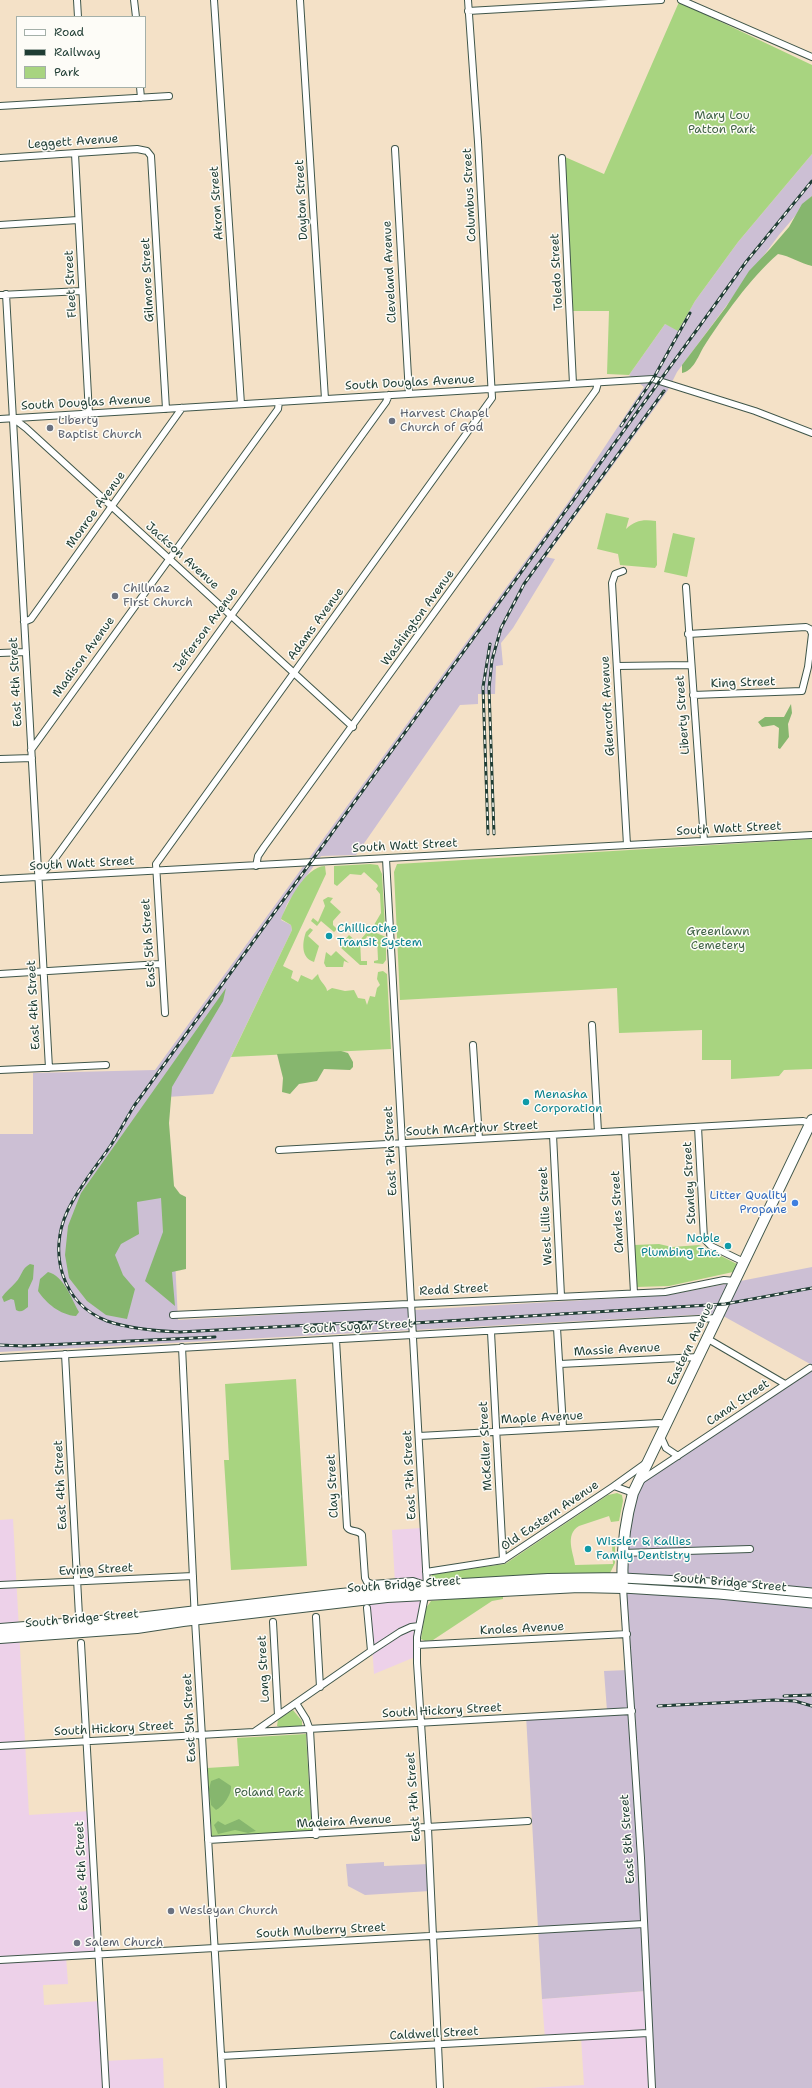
<!DOCTYPE html>
<style>
body{margin:0}
#map{position:relative;width:812px;height:2088px;overflow:hidden;background:#f4e1c7;font-family:"Shantell Sans",sans-serif}
canvas{display:block}
.legend{position:absolute;left:16px;top:16px;width:130px;height:72px;box-sizing:border-box;background:#fdfcf7;border:1px solid #a4b0a9;margin:0;padding:5px 7px;list-style:none;font-size:12px;color:#1f3d34}
.legend li{display:flex;align-items:center;gap:8px;height:20px}
.legend b{width:20px;border:1px solid #a4b0a9}
</style>
<div id="map">
<canvas width="812" height="2088"></canvas>
<ul class="legend">
<li><b style="height:5px;background:#fff"></b>Road</li>
<li><b style="height:5px;background:#1f3d34"></b>Railway</li>
<li><b style="height:11px;background:#a8d480"></b>Park</li>
</ul>
</div>
<script>
const c = document.querySelector('canvas').getContext('2d');
c.lineJoin = 'round';
function paint(path, color) { c.fillStyle = color; c.fill(path, 'evenodd'); }
function strokePath(path, color, width, dash) { c.strokeStyle = color; c.lineWidth = width; c.lineCap = dash ? 'butt' : 'round'; c.setLineDash(dash || []); c.stroke(path); }
function drawText(font, color, halo, rows, align = 'center') {
  c.font = font + ' "Shantell Sans",sans-serif'; c.lineWidth = 3; c.setLineDash([]); c.textBaseline = 'middle'; c.strokeStyle = halo; c.fillStyle = color; for (const [text, x, y, turn = 0] of rows) {
    c.save(); c.translate(x, y); c.rotate((+turn || 0) * Math.PI / 180); c.textAlign = isNaN(turn) ? turn : align; if (halo) c.strokeText(text, 0, 0); c.fillText(text, 0, 0); c.restore();
  }
}
const built = new Path2D(`
 M13,1519L29,1815L91,1811L98,1955L66,1956L68,1984L43,1985L44,2005L100,2001L104,2061L163,2058L164,2088H0V1520Z
 M421,1528L425,1597L415,1657L374,1674L369,1603L396,1601L392,1530Z
 M646,1991L652,2088H531L584,2085L581,2037L545,2039L542,1999Z`);
const industrial = new Path2D(`
 M812,154V196L779,235L677,372L668,390L546,557L555,559L513,628L501,643L503,665L496,666L495,694H478V704L460,705L356,855L321,856L303,881L287,904L281,920L291,925L292,930L213,1094L167,1097L178,1320L406,1307L415,1310L669,1295L812,1267V1365L725,1317L713,1314L0,1352V1134H33V1073L155,1070L569,501L644,387L629,375L665,324L678,330L695,301L738,242Z
 M812,1371V2088H652L646,1991L542,1999L526,1715L607,1711L604,1671L628,1670L622,1591L627,1527L639,1484Z
 M384,1862V1866L429,1864L430,1891L365,1895L348,1886L346,1864Z`);
const green = new Path2D(`
 M679,2L812,65V154L738,242L695,301L678,331L665,324L629,375L607,374L609,311H573L565,157L604,174Z
 M606,513L629,518L626,529C635,520 644,519 656,521L657,565L655,568L620,565L618,554L597,549Z
 M673,533L695,538L687,577L664,572Z
 M812,839V1069L784,1070L779,1076L731,1079V1060H702V1030L619,1033L617,988L400,1000L394,872L397,864Z
 M370,864L378,865L382,874L385,927L382,929L376,928L374,925L381,913L380,894L376,889L378,886L377,884L364,872L361,875L350,874L337,886L334,884V866Z
 M325,866L326,874L283,966L293,971L291,978L298,982L301,975L312,980L318,974C319,981 327,986 327,991L332,988L345,991L354,990L358,998L365,999L367,1005L370,996L375,997L377,988L380,985L377,979L378,972L383,971L387,974L391,1049L231,1057L292,930L291,925L281,919C288,902 305,867 325,866Z
 M328,897L333,898L330,902L341,912L333,921V925L337,929L334,932L321,921L317,926L311,921L313,918L318,922L325,906L323,900Z
 M310,928L313,930L308,936L319,946L314,962C301,958 302,943 306,932Z
 M369,930L386,937V960L383,964L374,963V961L378,960L377,938L367,936L366,939H361Z
 M349,935L357,942L360,939L361,961H367V965H360L340,947L342,944L344,946L347,944L344,941Z
 M336,951L349,963L344,961L343,967H326L324,963L326,952L331,956Z
 M659,1244L672,1247L699,1245L737,1264L733,1272L669,1286L636,1287L634,1245Z
 M296,1379L307,1566L231,1570L224,1460H229L225,1384Z
 M617,1493L622,1495L623,1501L619,1521L611,1522L609,1516L579,1526C564,1535 574,1554 575,1565L613,1564L612,1545H615V1563L610,1573L434,1581L431,1577L433,1574L505,1564L608,1495Z
 M503,1594V1599L492,1601L433,1640L425,1641L421,1639L426,1608L431,1601Z
 M293,1710L302,1721V1726L282,1728L277,1726L278,1719Z
 M306,1734L312,1832L212,1836L207,1768L239,1766L237,1738Z`);
const forest = new Path2D(`
 M812,196V266C800,263 790,256 778,254C751,277 722,318 703,348C698,357 693,371 682,373V365L726,307L749,271L770,249L789,227L802,204Z
 M791,704L792,713L788,724L789,737L780,749L778,748L779,728L774,725L762,727L758,722L765,717H784Z
 M226,988L223,1001L172,1087L169,1123L174,1186L180,1194L186,1197V1269L172,1272L175,1306L145,1281L163,1232L161,1198L137,1202L139,1234L121,1244L115,1255L123,1275L135,1289L127,1319L106,1315L87,1301L69,1278L65,1255L68,1226L81,1193Z
 M341,1051L348,1053L353,1062V1067L350,1070L324,1069L317,1081L299,1084L290,1094L282,1092L283,1078L277,1054Z
 M30,1264L34,1265L33,1279L28,1290V1307C24,1310 21,1313 16,1310L14,1300L11,1299L4,1302L2,1297C6,1291 11,1288 16,1282C22,1276 21,1269 30,1264Z
 M48,1272C64,1276 71,1298 79,1312L76,1316C60,1315 46,1303 38,1291L40,1279Z
 M219,1778L231,1786C232,1794 223,1807 216,1810L211,1805L209,1789L211,1781Z
 M239,1819L256,1831L248,1833L235,1830L218,1834L214,1825L218,1821L225,1825Z`);
const minor = new Path2D(`
 M77,0L78,17
 M134,0L136,17
 M214,0L241,404
 M300,0L325,399
 M681,0L812,57
 M468,11L661,0
 M140,87L141,98
 M0,106L169,96
 M395,149L409,394
 M75,154L89,414
 M0,158L137,149L147,151L151,156L166,409
 M562,158L573,384
 M0,225L78,220
 M6,294L49,1068
 M0,295L82,291
 M13,418L26,428L353,727
 M0,419L653,379L755,411L812,433
 M623,571L615,574L612,583L627,845
 M686,587L704,841
 M24,622L31,619L36,612L182,408
 M688,634L806,627L810,629L812,634L808,667L802,691L693,695
 M0,653L26,652
 M617,666L690,665
 M31,750L278,409L279,402
 M0,759L32,758
 M386,859L427,1586L417,1637V1663L428,1828L440,2088
 M256,866L258,856L264,847L596,390L598,383
 M39,876L51,864L386,402L389,395
 M0,879L812,835
 M0,974L161,964
 M165,1013L156,864L492,398L478,142L468,0
 M592,1025L598,1132
 M473,1045L479,1139
 M0,1070L106,1065
 M698,1127L704,1239L711,1246L744,1262
 M625,1131L634,1293
 M553,1135L561,1296
 M279,1150L784,1122L803,1121L810,1123
 M173,1315L665,1292L724,1280L735,1281
 M557,1328L563,1427
 M491,1332L503,1560
 M708,1339L785,1384
 M336,1340L347,1527C350,1533 358,1529 362,1535L365,1578L367,1582L372,1584L413,1581L422,1584
 M182,1347L195,1620L223,2088
 M65,1354L79,1616
 M0,1358L717,1318
 M560,1364L699,1357
 M419,1436L659,1423L667,1424
 M661,1437L666,1448L678,1456
 M640,1481L810,1368
 M614,1486L646,1463
 M622,1553L750,1549
 M426,1572L503,1560L614,1486L633,1493
 M0,1585L193,1576
 M623,1588L641,1858L652,2088
 M367,1608L371,1651
 M316,1617L320,1687
 M273,1622L278,1715
 M81,1643L106,2088
 M417,1645L627,1634
 M296,1703L306,1719L310,1730L316,1835
 M254,1732L632,1711
 M0,1746L254,1732L371,1651L400,1632L411,1627L419,1626
 M208,1840L528,1821
 M0,1960L644,1924
 M221,2056L648,2033`);
const secondary = new Path2D(`
 M623,1578L699,1582L812,1593
 M623,1588L719,1594L812,1603`);
const primary = new Path2D(`
 M0,1629L138,1618L341,1594L427,1586L548,1579L623,1578
 M0,1638L137,1628L183,1621L387,1597L579,1587L623,1588C621,1555 624,1525 633,1493L812,1120`);
const rail = new Path2D(`
 M621,426L653,379L690,313
 M488,834L483,687L490,644
 M494,834L489,688L492,660L501,628L524,584L664,391
 M398,1324L725,1304L812,1288
 M403,1324L368,1322L180,1332C156,1331 130,1329 107,1321C62,1304 48,1253 67,1212C78,1188 96,1167 111,1145C119,1133 126,1119 134,1106L746,262L812,181
 M0,1345L23,1346L215,1337
 M784,1696L812,1695
 M658,1706L774,1700L795,1701L812,1706`);
const markers = [
 [392,421,4,"#6b7280"],
 [50,428,4,"#6b7280"],
 [115,596,4,"#6b7280"],
 [329,936,4,"#0f9aa8"],
 [526,1102,4,"#0f9aa8"],
 [795,1203,4,"#3f7fe0"],
 [728,1246,4,"#0f9aa8"],
 [588,1549,4,"#0f9aa8"],
 [171,1911,4,"#6b7280"],
 [77,1943,4,"#6b7280"]
];
const parkNames = [
 ["Mary Lou",722,116],
 ["Patton Park",722,130],
 ["Greenlawn",718,932],
 ["Cemetery",718,946],
 ["Poland Park",269,1793]
];
const streetNames = [
 ["Leggett Avenue",73,142,-4],
 ["Columbus Street",470,195,-93],
 ["Dayton Street",302,200,-93],
 ["Akron Street",217,203,-94],
 ["Cleveland Avenue",390,272,-93],
 ["Toledo Street",557,272,-93],
 ["Gilmore Street",148,280,-93],
 ["Fleet Street",71,284,-93],
 ["South Douglas Avenue",410,383,-3],
 ["South Douglas Avenue",86,403,-3],
 ["Monroe Avenue",96,510,-54],
 ["Jackson Avenue",182,556,42],
 ["Washington Avenue",418,618,-54],
 ["Adams Avenue",316,624,-54],
 ["Jefferson Avenue",206,630,-54],
 ["Madison Avenue",84,657,-54],
 ["East 4th Street",16,682,-93],
 ["King Street",743,683,-2],
 ["Glencroft Avenue",608,706,-93],
 ["Liberty Street",683,715,-94],
 ["South Watt Street",729,829,-3],
 ["South Watt Street",405,846,-3],
 ["South Watt Street",82,864,-3],
 ["East 5th Street",149,943,-94],
 ["East 4th Street",34,1005,-93],
 ["South McArthur Street",472,1129,-3],
 ["East 7th Street",391,1151,-93],
 ["Stanley Street",690,1183,-93],
 ["Charles Street",618,1212,-93],
 ["West Lillie Street",546,1216,-93],
 ["Redd Street",454,1290,-3],
 ["South Sugar Street",358,1327,-3],
 ["Eastern Avenue",691,1344,-64],
 ["Massie Avenue",617,1350,-3],
 ["Canal Street",738,1403,-34],
 ["Maple Avenue",542,1418,-3],
 ["McKeller Street",486,1446,-93],
 ["East 7th Street",410,1475,-93],
 ["East 4th Street",61,1485,-93],
 ["Clay Street",333,1486,-93],
 ["Old Eastern Avenue",550,1516,-34],
 ["Ewing Street",96,1570,-3],
 ["South Bridge Street",730,1583,5],
 ["South Bridge Street",404,1585,-4],
 ["South Bridge Street",82,1619,-5],
 ["Knoles Avenue",522,1629,-3],
 ["Long Street",264,1669,-93],
 ["South Hickory Street",442,1711,-3],
 ["East 5th Street",190,1718,-93],
 ["South Hickory Street",114,1729,-3],
 ["East 7th Street",414,1797,-94],
 ["Madeira Avenue",344,1822,-3],
 ["East 8th Street",628,1839,-94],
 ["East 4th Street",82,1866,-93],
 ["South Mulberry Street",321,1931,-3],
 ["Caldwell Street",434,2034,-3]
];
const worshipNames = [
 ["Harvest Chapel",400,414],
 ["Church of God",400,428],
 ["Liberty",58,421],
 ["Baptist Church",58,435],
 ["Chillnaz",123,589],
 ["First Church",123,603],
 ["Wesleyan Church",179,1911],
 ["Salem Church",85,1943]
];
const cultureNames = [
 ["Chillicothe",337,929],
 ["Transit System",337,943],
 ["Menasha",534,1095],
 ["Corporation",534,1109],
 ["Noble",720,1239,"right"],
 ["Plumbing Inc.",720,1253,"right"],
 ["Wissler & Kallies",596,1542],
 ["Family Dentistry",596,1556]
];
const shopNames = [
 ["Litter Quality",787,1196],
 ["Propane",787,1210]
];
paint(built, '#edd1e9');
paint(industrial, '#ccbfd4');
paint(green, '#a8d480');
paint(forest, '#86b66e');
strokePath(minor, '#3f564a', 8);
strokePath(secondary, '#3f564a', 11);
strokePath(primary, '#3f564a', 12);
strokePath(minor, '#fff', 6);
strokePath(secondary, '#fff', 9);
strokePath(primary, '#fff', 10);
strokePath(rail, '#1f3d34', 3);
strokePath(rail, '#fdfcf7', 1.5, [4.5]);
for (const [x, y, r, color] of markers) { const dot = new Path2D(); dot.arc(x, y, r, 0, 2 * Math.PI); c.fillStyle = color; c.fill(dot); strokePath(dot, '#fdfcf7', 1.5); }
drawText('12px', '#416347', '#fdfcf7', parkNames);
drawText('12px', '#1f3d34', '#fdfcf7', streetNames);
drawText('12px', '#5b616d', '#fdfcf7', worshipNames, 'left');
drawText('12px', '#0d838f', '#fdfcf7', cultureNames, 'left');
drawText('12px', '#366cbe', '#fdfcf7', shopNames, 'right');
</script>
